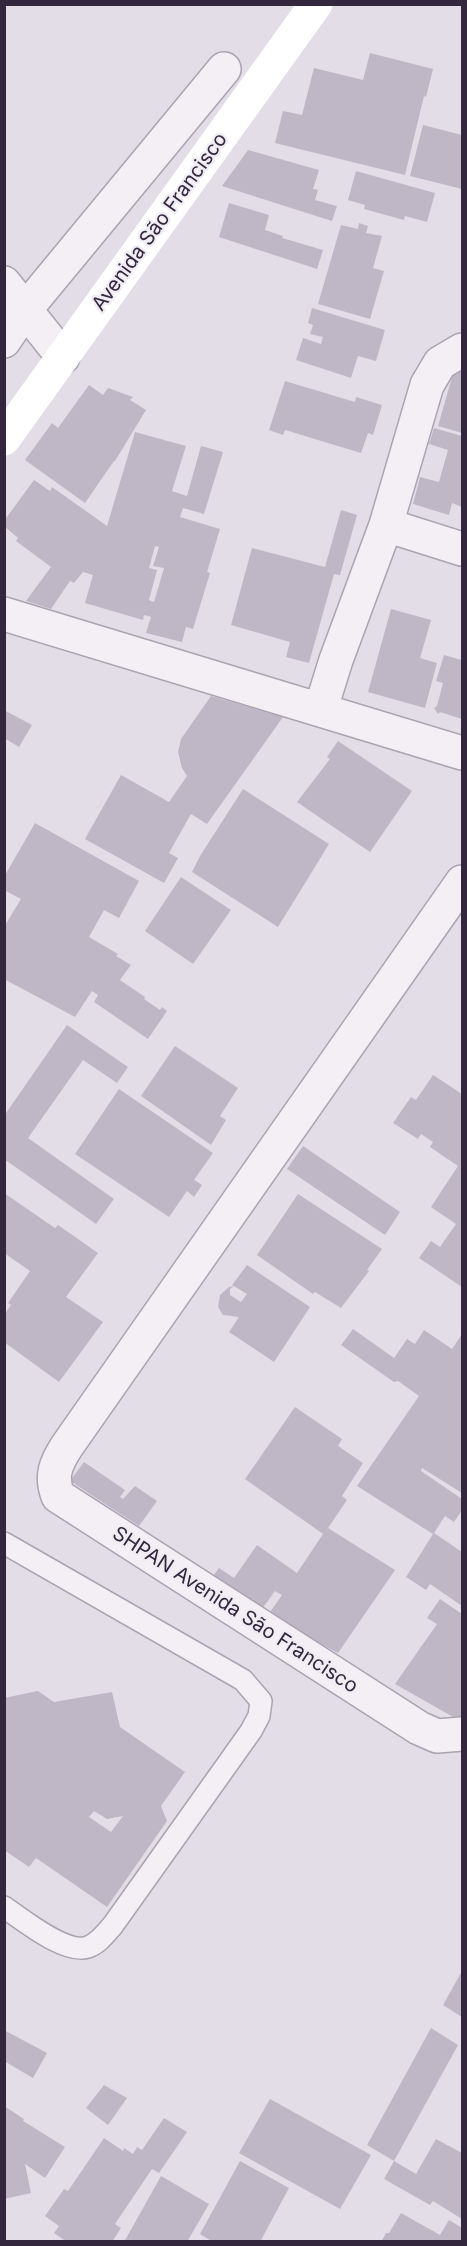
<!DOCTYPE html>
<meta charset="utf-8">
<style>
body{margin:0}
#map{position:relative;width:467px;height:2246px;overflow:hidden;background:#e2dde7;font-family:Inter,sans-serif}
canvas{display:block}
.frame{position:absolute;inset:0;border:6px solid #33273d;pointer-events:none}
</style>
<div id="map">
<canvas width="467" height="2246"></canvas>
<div class="frame"></div>
</div>
<script>
const c = document.querySelector('canvas').getContext('2d');
c.lineJoin = 'round';
function paint(path, color) { c.fillStyle = color; c.fill(path, 'evenodd'); }
function strokePath(path, color, width, dash) { c.strokeStyle = color; c.lineWidth = width; c.lineCap = dash ? 'butt' : 'round'; c.setLineDash(dash || []); c.stroke(path); }
function drawText(font, color, halo, rows, align = 'center') {
  c.font = font + ' Inter,sans-serif'; c.lineWidth = 4.5; c.setLineDash([]); c.textBaseline = 'middle'; c.strokeStyle = halo; c.fillStyle = color; for (const [text, x, y, turn = 0] of rows) {
    c.save(); c.translate(x, y); c.rotate((+turn || 0) * Math.PI / 180); c.textAlign = isNaN(turn) ? turn : align; if (halo) c.strokeText(text, 0, 0); c.fillText(text, 0, 0); c.restore();
  }
}
const building = new Path2D(`
 M370,53L433,69L426,97L424,96L405,175L275,143L283,111L302,115L314,68L363,80Z
 M423,125L462,135V189L410,176Z
 M248,150L319,170L313,189L318,190L315,200L337,206L332,221L222,186Z
 M356,171L435,193L427,222L405,216L404,220L364,209L365,205L348,200Z
 M229,203L269,215L265,230L283,236L282,238L323,250L317,269L219,237Z
 M359,223L368,226L366,233L382,236L373,268L384,271L370,319L318,304L341,225L358,229Z
 M312,308L385,330L376,361L358,356L351,378L296,360L303,338L321,344L323,337L310,334L313,325L308,323Z
 M457,360L462,361V433L438,426Z
 M285,381L355,402L356,397L382,405L373,435L368,433L361,453L285,430L283,435L269,430Z
 M89,385L103,395L108,388L133,397L130,400L146,410L115,461H114L85,503L25,460L52,423L58,428Z
 M434,428L462,436V507L452,503L449,515L413,504L420,477L439,482L448,450L429,444Z
 M135,432L186,446L172,491L187,496L201,446L223,452L204,514L183,508L180,517L220,529L207,572L210,573L193,629L186,627L182,642L146,633L151,617L144,615L143,620L85,603L93,575L83,572L74,583L70,581L51,609L26,601L51,567L16,541L18,538L4,526V521L34,480L50,491L52,487L107,526ZM155,546L159,547L153,566L164,568L154,602L149,600L157,570L149,568Z
 M341,510L357,515L340,575L334,574L309,663L286,657L290,642L231,625L252,548L325,567Z
 M391,609L431,620L420,658L437,663L425,708L368,692Z
 M444,655L462,660V719L440,712L438,714L434,708L437,706L443,683L436,681Z
 M211,696L283,717L207,824L191,814L169,853L178,858L164,883L85,839L121,775L169,802L187,776L182,768L178,752L181,739Z
 M4,710L32,725L19,747L4,738Z
 M338,741L412,791L370,852L297,802L330,759L327,757Z
 M243,789L329,844L278,927L192,872L200,856Z
 M35,823L139,881L119,918L104,910L89,937L118,954L116,956L131,965L120,980L145,997L144,999L160,1010L162,1007L167,1011L148,1039L94,1002L98,995L92,991L75,1017L4,979V927L21,899L4,890V877Z
 M181,877L231,910L193,964L145,931Z
 M67,1025L128,1067L117,1083L83,1060L28,1138L114,1199L96,1224L7,1161L4,1164V1116Z
 M175,1046L238,1088L220,1116L226,1120L211,1145L141,1096Z
 M433,1075L462,1094V1287L419,1258L431,1241L440,1247L456,1224L431,1207L458,1166L430,1147L433,1142L421,1134L418,1139L393,1123L411,1097L416,1100Z
 M119,1089L213,1153L194,1180L202,1185L194,1197L187,1191L169,1217L75,1154Z
 M303,1146L400,1212L385,1235L287,1169Z
 M4,1193L55,1228L58,1225L98,1253L66,1297L103,1322L59,1382L4,1342V1315L11,1305L8,1303L30,1271L4,1253Z
 M298,1194L382,1249L367,1270L369,1271L341,1308L315,1292L313,1294L257,1255Z
 M247,1265L310,1307L274,1362L229,1332L239,1317L223,1315L218,1307L220,1295L229,1287L234,1286L230,1289V1295L241,1302L247,1294L232,1285Z
 M353,1329L394,1358L407,1339L415,1344L424,1330L452,1349L462,1334V1493L422,1468L421,1471L462,1499V1510L454,1522L445,1516L434,1533L462,1552V1606L430,1584L426,1590L406,1577L433,1534L357,1486L419,1396L398,1381L394,1382L341,1345Z
 M295,1407L342,1439L338,1446L363,1463L342,1496L347,1500L328,1528L395,1570L338,1653L268,1615L282,1595L275,1591L262,1609L213,1576L219,1568L234,1578L257,1545L297,1573L323,1534L245,1479Z
 M84,1462L125,1490L120,1497L123,1499L135,1486L157,1501L139,1526L70,1481Z
 M440,1599L462,1614V1716L455,1718L395,1684L437,1624L427,1618Z
 M38,1691L54,1702L112,1692L120,1727L185,1772L161,1806L167,1821L107,1907L36,1858L29,1867L4,1850V1698ZM94,1811L107,1819L123,1816L111,1832L89,1817Z
 M462,1971V2017L443,2005Z
 M431,2028L458,2045L394,2161L367,2145Z
 M4,2030L47,2053L33,2078L4,2061Z
 M104,2085L127,2098L108,2125L86,2108Z
 M270,2099L371,2155L340,2209L239,2153Z
 M4,2106L24,2119L23,2121L65,2147L45,2178L25,2164L31,2193L4,2199Z
 M164,2118L187,2132L159,2173L152,2169L115,2224L121,2228L112,2242H67L54,2233L59,2226L45,2216L64,2189L68,2191L104,2138L123,2151L124,2148L133,2154L137,2147L142,2150Z
 M436,2139L462,2153V2219L433,2201L430,2205L384,2179L394,2161L416,2174Z
 M240,2161L289,2188L260,2242H213L200,2234Z
 M161,2176L209,2204L187,2242H124Z
 M401,2213L440,2235L449,2220L462,2228V2242H381L386,2233H389Z`);
const lane = new Path2D(`
 M4,1543L243,1680L261,1701L259,1716L251,1731L113,1925C105,1934 99,1943 88,1947C66,1955 23,1920 4,1907`);
const street = new Path2D(`
 M4,283L63,357
 M4,341L25,310L224,69
 M386,525L462,549
 M4,614L462,753
 M321,708L336,660L386,525L427,385L440,363L462,350
 M462,882L67,1446C56,1463 50,1476 58,1496L419,1728L437,1736L462,1734`);
const secondary = new Path2D(`
 M4,439L316,4`);
const streetNames = [
 ["Avenida São Francisco",160,222,-54],
 ["SHPAN Avenida São Francisco",235,1610,33]
];
paint(building, '#c0b7c6');
strokePath(lane, '#aaa3b1', 24);
strokePath(street, '#aaa3b1', 36);
strokePath(lane, '#f3eff5', 21);
strokePath(street, '#f3eff5', 33);
strokePath(secondary, '#fff', 33);
drawText('20px', '#33273d', '#f0ecf4', streetNames);
</script>
